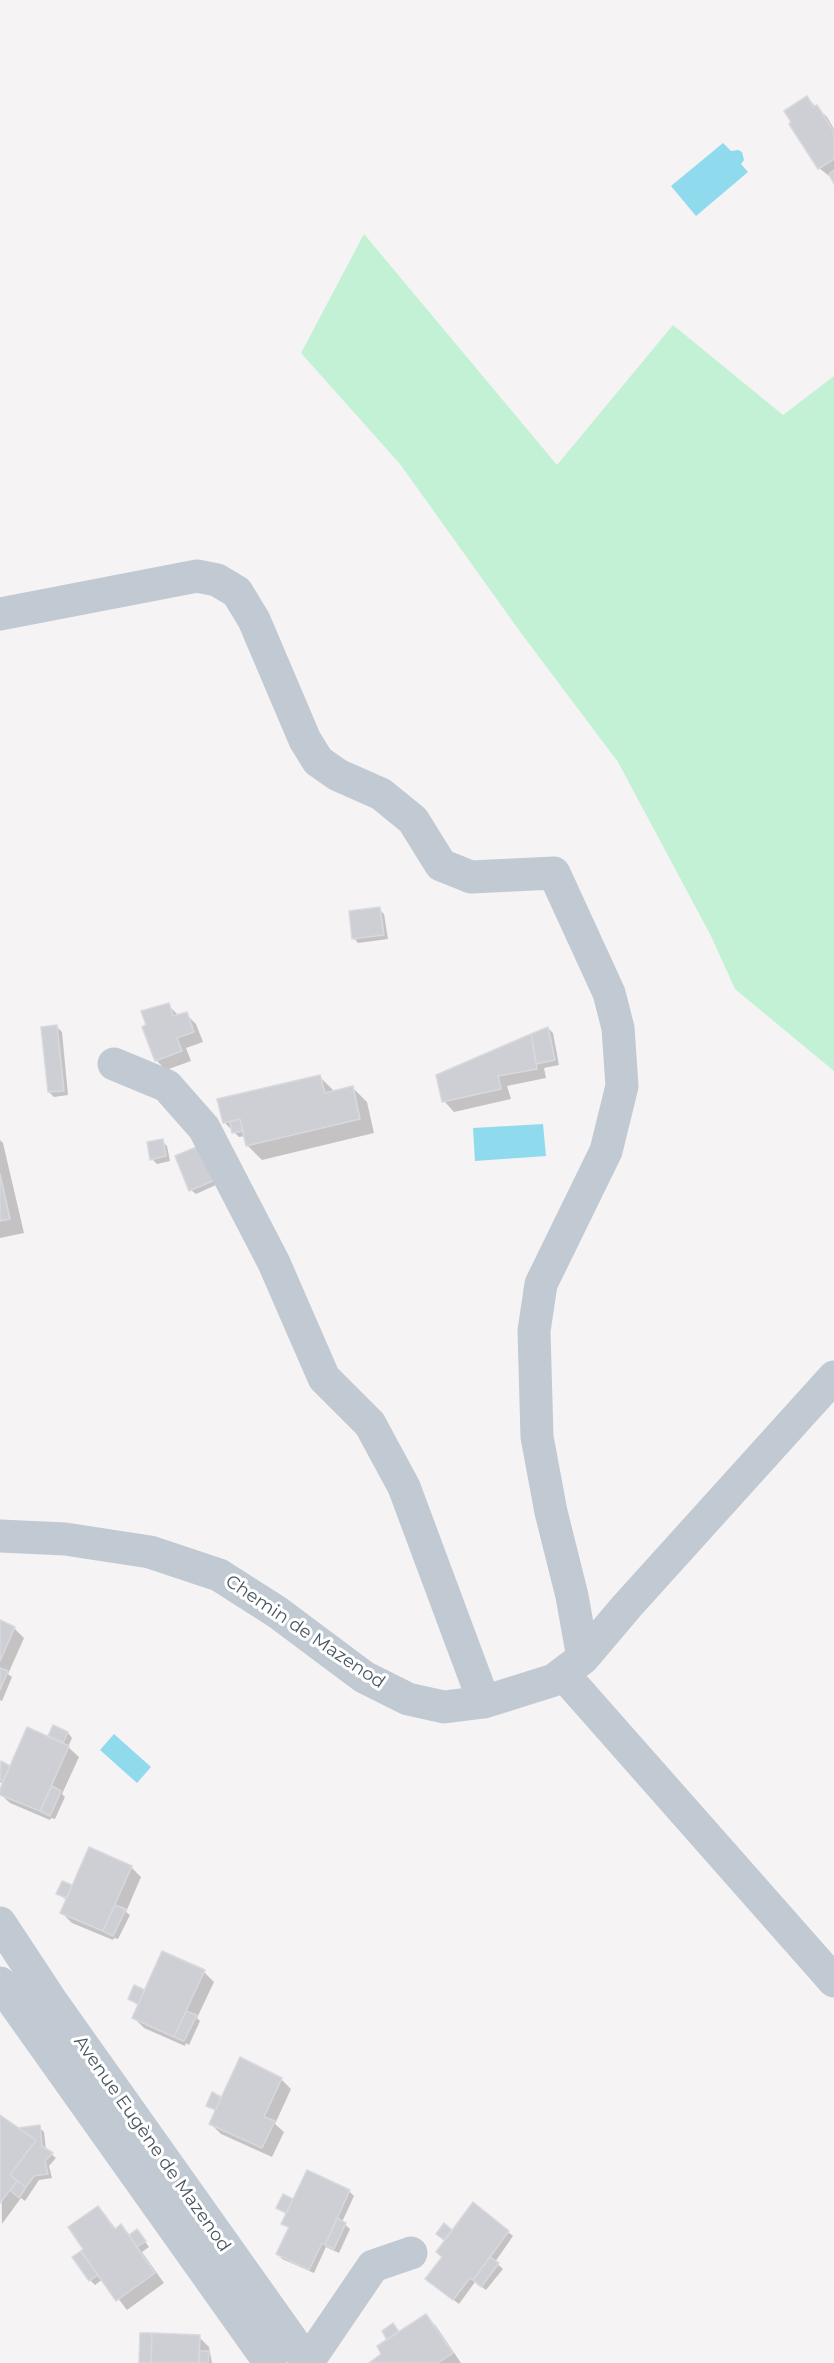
<!DOCTYPE html>
<meta charset="utf-8">
<style>
body{margin:0}
canvas{display:block;background:#f5f3f3}
</style>
<canvas width="834" height="2363"></canvas>
<script>
const c = document.querySelector('canvas').getContext('2d');
c.lineJoin = 'round';
function paint(path, color) { c.fillStyle = color; c.fill(path, 'evenodd'); }
function strokePath(path, color, width, dash) { c.strokeStyle = color; c.lineWidth = width; c.lineCap = dash ? 'butt' : 'round'; c.setLineDash(dash || []); c.stroke(path); }
function drawText(font, color, halo, rows, align = 'center') {
  c.font = font + ' Montserrat,sans-serif'; c.lineWidth = 6; c.setLineDash([]); c.textBaseline = 'middle'; c.strokeStyle = halo; c.fillStyle = color; for (const [text, x, y, turn = 0] of rows) {
    c.save(); c.translate(x, y); c.rotate((+turn || 0) * Math.PI / 180); c.textAlign = isNaN(turn) ? turn : align; if (halo) c.strokeText(text, 0, 0); c.fillText(text, 0, 0); c.restore();
  }
}
const green = new Path2D(`
 M364,234L557,465L673,325L783,415L834,376V1071L735,989L711,936L618,762L521,633L400,464L301,353Z`);
const water = new Path2D(`
 M723,143L731,151L738,150L742,152L744,160L741,164L748,172L696,216L671,186Z
 M543,1124L546,1156L475,1161L473,1128Z
 M114,1734L151,1767L137,1783L100,1750Z`);
const shadow = new Path2D(`
 M807,98L827,117L834,129V180L819,168L791,124Z
 M379,909L384,914L388,939L358,943L354,938Z
 M168,1005L178,1015L186,1014L196,1024L203,1042L186,1048L191,1061L166,1070L156,1060Z
 M57,1027L62,1032L68,1095L54,1097L49,1092Z
 M548,1028L553,1033L559,1065L544,1068L546,1078L507,1086L511,1099L454,1112L444,1101Z
 M319,1076L334,1091L352,1087L367,1102L374,1133L262,1160L247,1145L245,1136L239,1137L224,1122Z
 M0,1140L3,1143L24,1233L0,1238Z
 M162,1141L167,1146L170,1161L157,1164L152,1159Z
 M177,1157L218,1184L196,1194L191,1190Z
 M0,1622L14,1628L24,1638L8,1674L12,1677L2,1701L0,1700Z
 M68,1733L72,1738L68,1747L79,1757L62,1794L65,1797L55,1819L51,1818L50,1820L10,1803L0,1794L4,1784L0,1782L1,1763L11,1768L55,1741L50,1736Z
 M90,1849L131,1867L141,1877L126,1912L130,1915L118,1939L114,1938L113,1940L72,1923L62,1913L68,1901L58,1894L63,1883L73,1888Z
 M204,1972L214,1982L197,2018L200,2021L189,2045L186,2043L185,2046L144,2028L134,2018L139,2006L130,1999Z
 M281,2079L291,2089L275,2124L284,2132L272,2157L221,2134L211,2124L216,2112L208,2105L220,2098L222,2100Z
 M0,2117L18,2129L39,2127L44,2132L46,2150L56,2158L49,2166L52,2178L39,2180L25,2201L21,2198L2,2224Z
 M349,2191L354,2196L342,2222L350,2229L339,2253L326,2247L314,2273L282,2259L278,2254L290,2229L283,2224L287,2215L278,2208L284,2196L294,2201Z
 M98,2207L116,2229L121,2226L131,2236H141L149,2247L142,2252L164,2283L127,2310L103,2279L95,2285L90,2280L83,2252Z
 M444,2225L453,2232H508L513,2236L495,2262L503,2269L486,2290L475,2282L459,2304L431,2283L443,2257L446,2241L438,2233Z
 M426,2316L436,2326L461,2363H371L383,2355L389,2340Z
 M199,2337L209,2347L212,2363H141Z`);
const building = new Path2D(`
 M807,96L814,107L817,105L834,132V159L818,169L789,124L791,122L784,111Z
 M834,170V184L829,174Z
 M380,907L384,935L352,939L349,911Z
 M169,1003L173,1016L187,1012L194,1032L177,1038L182,1051L155,1061L142,1027L146,1025L141,1011Z
 M57,1025L64,1091L48,1092L41,1027Z
 M548,1027L555,1060L536,1064L531,1034Z
 M531,1034L537,1069L498,1076L501,1089L442,1102L436,1075Z
 M320,1075L325,1093L353,1086L360,1119L246,1146L240,1119L223,1123L217,1099Z
 M240,1119L243,1131L232,1133L230,1122Z
 M163,1139L166,1156L150,1160L147,1142Z
 M201,1145L215,1180L189,1191L175,1156Z
 M0,1174L10,1219L0,1221Z
 M0,1620L15,1627L0,1661Z
 M0,1668L8,1671L0,1690Z
 M53,1725L68,1732L63,1743L48,1736Z
 M27,1727L69,1746L40,1811L0,1795V1789Z
 M1,1761L10,1766L3,1781L0,1780Z
 M52,1786L61,1791L50,1816L40,1811Z
 M89,1847L132,1866L103,1931L60,1913Z
 M62,1881L72,1885L67,1898L56,1894Z
 M115,1905L126,1909L113,1936L103,1931Z
 M162,1951L205,1970L174,2037L132,2018Z
 M134,1985L145,1990L138,2004L128,1999Z
 M186,2011L197,2015L184,2041L174,2037Z
 M240,2057L282,2078L264,2117L275,2121L262,2148L209,2124Z
 M212,2092L221,2097L216,2110L206,2106Z
 M0,2115L36,2140L10,2175L17,2181L0,2203Z
 M40,2125L42,2146L53,2153L45,2161L48,2174L34,2176L26,2187L10,2175L36,2140L18,2128Z
 M307,2170L350,2190L325,2245L322,2243L309,2270L276,2254L289,2227L281,2224Z
 M17,2181L26,2187L19,2198L10,2190Z
 M283,2194L293,2199L286,2213L276,2208Z
 M473,2202L509,2231L473,2280L470,2278L453,2300L425,2279L442,2257L436,2252Z
 M98,2206L115,2229L121,2224L155,2273L116,2301L81,2251L83,2249L68,2227Z
 M337,2218L346,2223L334,2249L325,2245Z
 M444,2223L452,2230L444,2240L436,2234Z
 M137,2229L146,2241L137,2247L129,2235Z
 M81,2251L98,2275L89,2281L72,2257Z
 M490,2257L499,2263L481,2287L473,2280Z
 M426,2314L453,2353L438,2363H369L381,2354L377,2346Z
 M393,2323L399,2332L387,2340L382,2331Z
 M140,2333H152L151,2363H139Z
 M152,2333L200,2335L199,2363H151Z
 M199,2351H209L208,2363H199Z`);
const minor = new Path2D(`
 M0,614L197,576L217,580L237,592L254,620L305,740L318,761L338,775L381,794L413,820L441,865L471,877L554,873L609,993L618,1028L622,1086L606,1151L541,1284L534,1331L537,1437L551,1512L572,1596L583,1658
 M114,1064L167,1086L204,1128L274,1263L324,1378L370,1424L404,1487L484,1702
 M0,1536L65,1539L150,1552L219,1575L277,1612L364,1677L408,1699L444,1707L484,1702L554,1680L583,1658L627,1606L834,1377
 M563,1674L834,1981
 M0,1923L52,2002L308,2363
 M0,1983L270,2363
 M307,2363L373,2266L411,2253`);
const streetNames = [
 ["Chemin de Mazenod",305,1632,34],
 ["Avenue Eugène de Mazenod",152,2144,55]
];
paint(green, '#c3f1d5');
paint(water, '#90daee');
paint(shadow, '#0003');
paint(building, '#cdcfd5');
strokePath(building, '#d7d9de', 1.5);
strokePath(minor, '#c1cad2', 33);
drawText('18px', '#4a5661', '#fff', streetNames);
</script>
